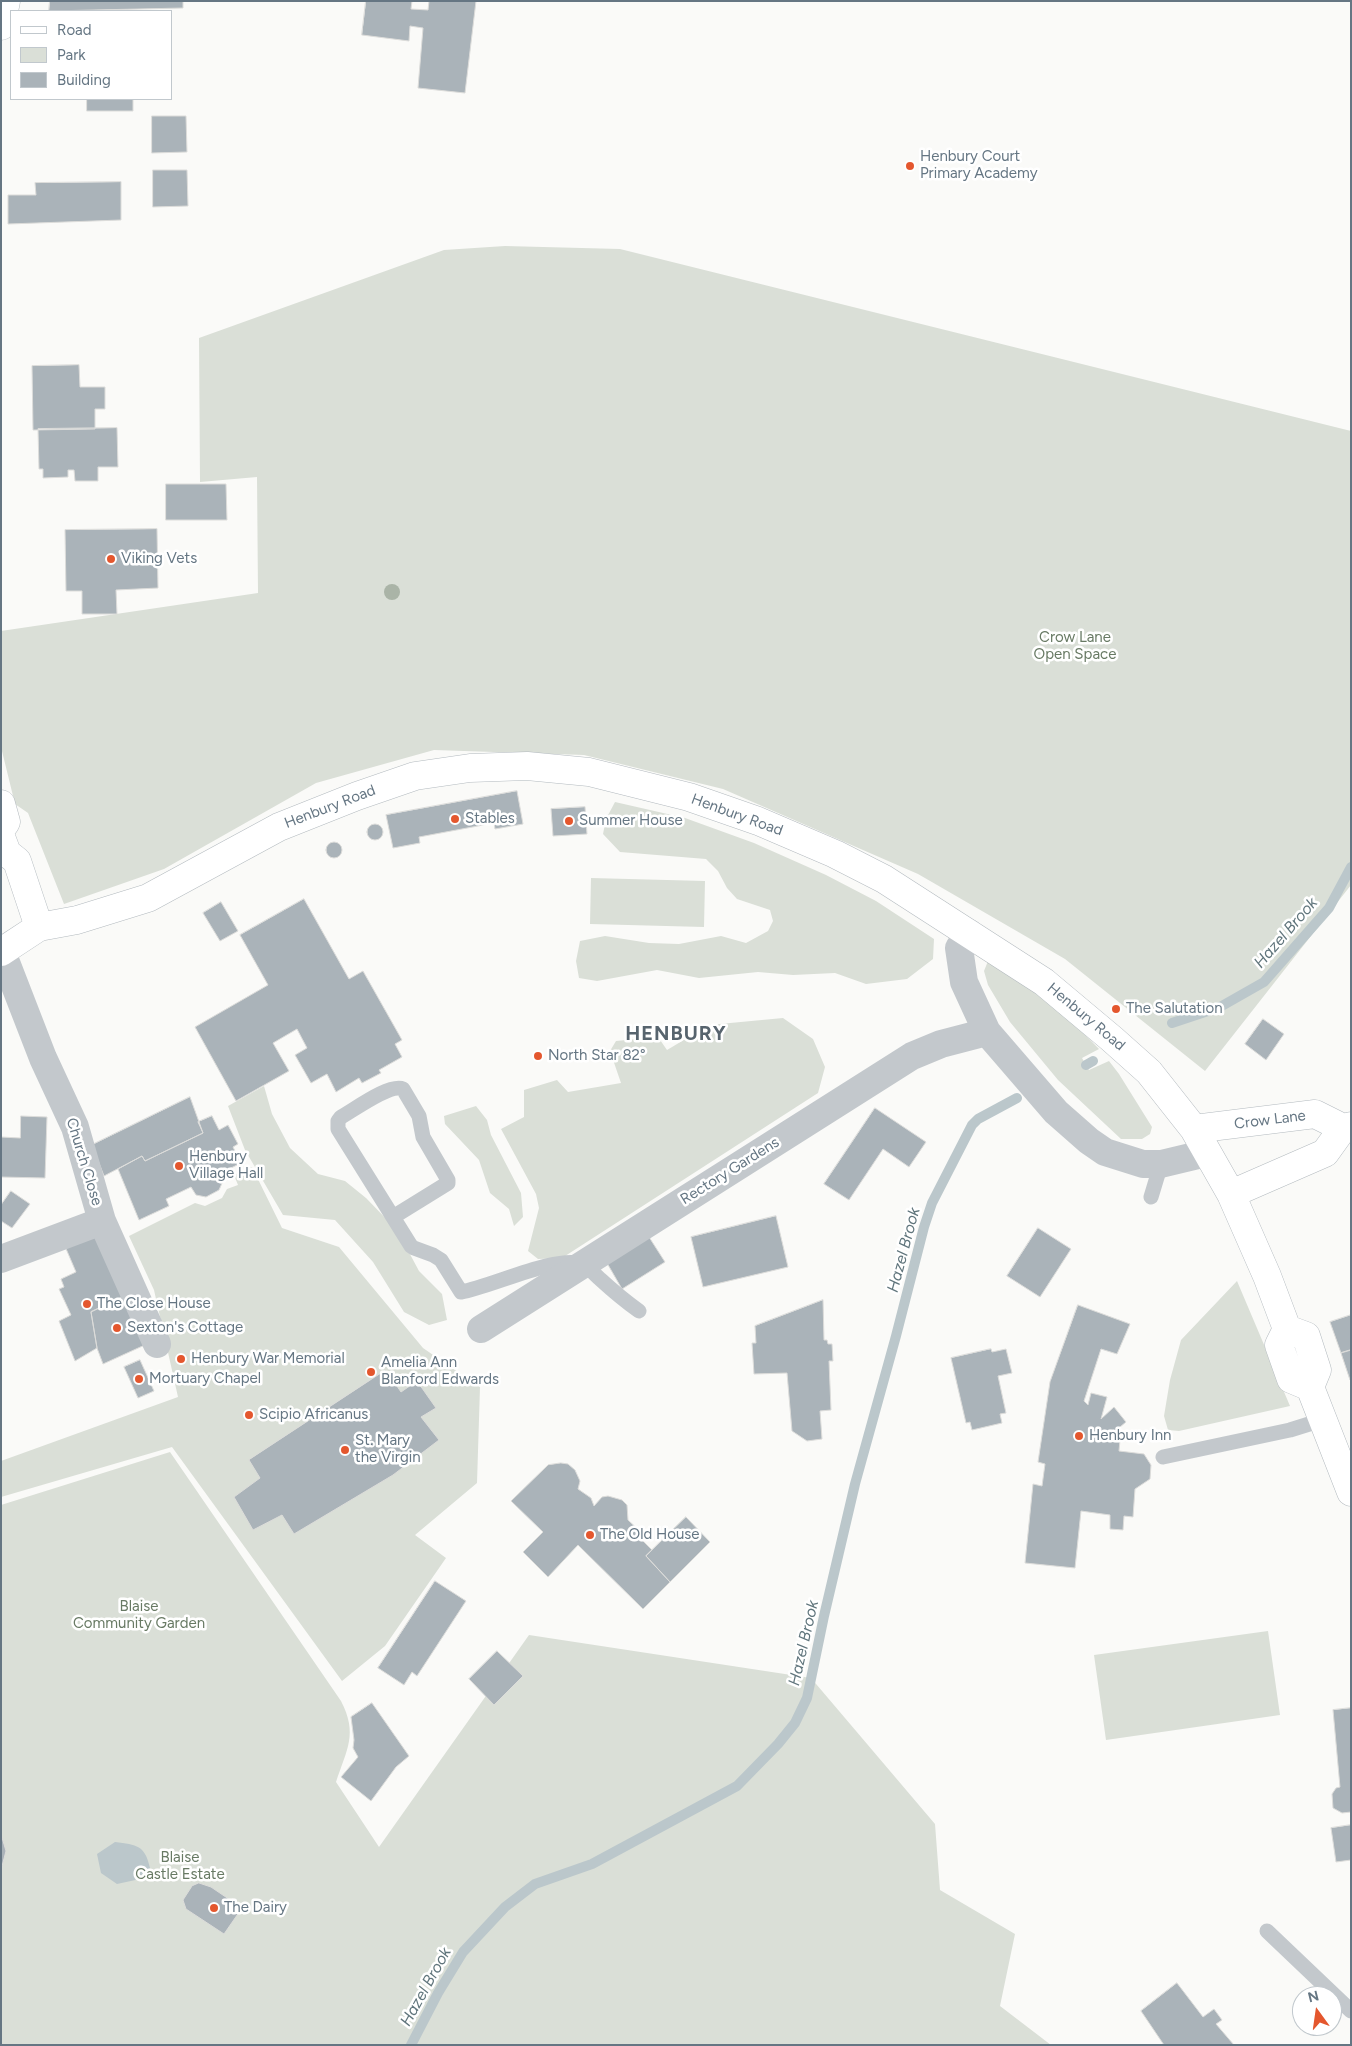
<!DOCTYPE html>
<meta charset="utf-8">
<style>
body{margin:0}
#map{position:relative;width:1352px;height:2046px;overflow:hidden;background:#fafaf8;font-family:Figtree,sans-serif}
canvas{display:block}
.frame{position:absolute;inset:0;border:2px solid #657683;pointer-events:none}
.legend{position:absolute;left:10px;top:10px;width:162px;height:90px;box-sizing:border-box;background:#fff;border:1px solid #c1c8cd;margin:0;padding:6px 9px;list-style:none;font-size:15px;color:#657683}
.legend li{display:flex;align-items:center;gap:10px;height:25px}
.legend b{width:25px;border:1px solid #c1c8cd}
.north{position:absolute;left:1292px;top:1986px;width:50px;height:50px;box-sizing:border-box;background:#fff;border:1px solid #c1c8cd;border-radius:50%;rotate:346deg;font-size:14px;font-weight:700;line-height:20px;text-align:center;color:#657683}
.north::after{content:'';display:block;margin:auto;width:18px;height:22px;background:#e4572e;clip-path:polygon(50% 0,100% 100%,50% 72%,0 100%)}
</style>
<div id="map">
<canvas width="1352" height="2046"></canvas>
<div class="frame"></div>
<ul class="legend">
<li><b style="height:6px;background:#fff"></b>Road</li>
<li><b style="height:14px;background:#dadfd7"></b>Park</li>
<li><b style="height:14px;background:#aab3b9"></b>Building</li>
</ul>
<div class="north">N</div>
</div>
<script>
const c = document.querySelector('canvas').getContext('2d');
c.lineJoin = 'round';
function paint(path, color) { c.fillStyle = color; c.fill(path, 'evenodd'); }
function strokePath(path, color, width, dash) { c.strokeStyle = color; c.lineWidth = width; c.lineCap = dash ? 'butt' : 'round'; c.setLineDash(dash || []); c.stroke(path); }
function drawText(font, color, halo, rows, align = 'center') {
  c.font = font + ' Figtree,sans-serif'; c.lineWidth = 5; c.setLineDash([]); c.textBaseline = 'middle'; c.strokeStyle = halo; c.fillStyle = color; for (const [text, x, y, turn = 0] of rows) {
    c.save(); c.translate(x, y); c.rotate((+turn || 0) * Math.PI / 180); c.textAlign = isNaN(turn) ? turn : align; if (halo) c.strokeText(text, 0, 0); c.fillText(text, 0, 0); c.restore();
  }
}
const green = new Path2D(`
 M505,246L620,249L1351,431V885L1205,1071L1065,959L918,874L723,789L584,755L434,750L316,783L164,869L64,904L28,813L15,804L1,747V631L258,593L257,477L200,482L199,338L444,250Z
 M615,802L685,818L754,843L826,875L876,901L934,939L933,959L907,979L866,984L835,973L793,975L758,972L699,978L657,970L597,981L579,978L576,961L580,941L605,936L649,943L679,944L721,936L746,943L768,931L773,921L770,910L737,899L727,888L718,871L706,859L620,852L603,834L606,819Z
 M591,878L705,881L704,927L590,924Z
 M988,961L1047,996L1099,1049L1082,1058L1089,1070L1109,1061L1119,1074L1152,1127L1150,1134L1142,1139H1121L1058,1080L1010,1022L988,985L984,971Z
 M783,1018L813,1039L825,1067L818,1093L562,1258L538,1259L528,1251L539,1208L536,1194L501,1129L524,1117V1090L557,1080L568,1092L621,1083L610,1051L616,1041L658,1037L667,1050L709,1025Z
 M264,1086L272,1114L290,1148L318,1174L345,1181L366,1198L397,1230L419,1271L442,1294L447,1320L429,1325L404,1312L373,1262L335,1220L283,1215L245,1150L228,1106Z
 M476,1106L487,1120L491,1135L521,1193L523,1217L514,1226L509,1209L490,1193L479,1160L445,1124L444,1116Z
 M252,1167L282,1228L339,1247L423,1348L480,1387L477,1483L415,1535L446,1558L385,1646L342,1681L172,1447L1,1497V1461L178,1397L154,1290L129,1236L195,1203L205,1206L222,1198L227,1189L238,1185L234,1175Z
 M1237,1281L1290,1406L1179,1431L1168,1430L1164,1416L1170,1380L1181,1340Z
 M170,1452L341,1701C358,1734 347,1749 336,1782L379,1847L529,1635L811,1678L935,1824L940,1890L1015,1934L1000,2006L1051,2045H1V1505Z
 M1268,1631L1280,1715L1106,1740L1094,1655Z`);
const water = new Path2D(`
 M115,1842C137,1845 145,1845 150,1868L140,1879L117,1884L101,1873L97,1854Z`);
const stream = new Path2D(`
 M1172,1023L1220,1007L1264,982L1329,908L1351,867
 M1086,1065L1093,1061
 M411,2045L438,1993L463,1952L505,1907L535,1884L592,1864L737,1786L778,1744L795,1723L807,1698L824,1616L855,1484L896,1336L924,1227L932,1203L972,1125L978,1119L1017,1098`);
const building = new Path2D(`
 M50,1H183V8L49,11Z
 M366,1H412L411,9L428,10L429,1H476L465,93L418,88L423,28L410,26L409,41L362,35Z
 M87,99H133V111H87Z
 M152,116H186L187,152L152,153Z
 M153,170H187L188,206L153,207Z
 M121,182V220L8,224V195H36L35,183Z
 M79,365L80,387H105V409H95V429L33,430L32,366Z
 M117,428L118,467H98V481H75L74,470H68V477L43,478V469H39L38,429Z
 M166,484H226L227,520H166Z
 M157,529L158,588L116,590L117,614H82V591H66L65,530Z
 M517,791L523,824L495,829L494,823L419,837L420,843L393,848L386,815Z
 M585,807L587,834L553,836L551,809Z
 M367 832a8 8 0 1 1 16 0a8 8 0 1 1-16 0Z
 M326 850a8 8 0 1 1 16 0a8 8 0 1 1-16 0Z
 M304,899L349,979L363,971L402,1040L395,1044L402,1057L379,1070L381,1073L362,1083L359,1078L336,1092L327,1074L311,1083L295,1055L307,1048L297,1029L273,1043L289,1071L236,1101L195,1027L268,985L240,935Z
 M221,902L238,931L220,941L203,913Z
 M1263,1019L1284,1034L1266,1060L1245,1044Z
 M190,1097L203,1133L145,1161L142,1156L104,1176L92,1145Z
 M875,1108L926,1142L909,1167L883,1149L849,1200L824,1184Z
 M21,1116L47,1117L45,1178L1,1177V1137L20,1138Z
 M212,1116L219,1130L228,1125L238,1144L233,1147L241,1163L221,1173L223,1181L219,1190L206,1197L196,1195L191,1187L166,1199L169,1206L139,1220L118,1169L142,1156L145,1161L203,1133L198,1122Z
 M11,1191L30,1204L12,1228L1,1221V1205Z
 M776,1216L788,1267L703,1287L691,1237Z
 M1038,1228L1071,1249L1040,1297L1007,1276Z
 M94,1230L125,1296L91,1312L97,1348L75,1361L59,1321L71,1315L59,1289L64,1287L61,1279L76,1272L64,1244Z
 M649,1237L665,1262L622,1289L607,1263Z
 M125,1296L147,1344L103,1364L97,1348L91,1312Z
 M823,1300L824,1340H827L828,1344H832L833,1361H829L831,1410L820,1411L822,1439L807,1441L792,1431L787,1373L754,1374L752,1343H756L755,1326Z
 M1078,1305L1130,1324L1117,1354L1101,1349L1084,1401L1088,1405L1091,1393L1107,1397L1101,1419L1114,1407L1126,1422L1114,1432L1120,1440L1119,1451L1144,1454L1151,1465L1150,1479L1135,1489L1133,1517L1124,1516L1123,1530L1110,1529V1515L1081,1511L1075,1568L1025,1563L1033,1484L1042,1486L1045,1464L1038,1462L1050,1382Z
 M1351,1315V1350L1341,1353L1330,1322Z
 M991,1349L992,1352L1006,1349L1012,1373L998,1376L1006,1413L1000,1414L1002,1423L972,1430L970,1422L966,1423L951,1358Z
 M1351,1350V1380H1350L1341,1353Z
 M140,1360L154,1391L138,1398L124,1367Z
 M386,1370L401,1392L417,1381L436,1408L421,1417L439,1440L393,1475L294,1534L282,1515L253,1530L234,1497L260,1478L249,1460Z
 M561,1463L568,1464L575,1470L580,1481L578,1489L591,1498L594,1506L602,1497L608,1496L622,1500L627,1505L628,1520L643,1534L639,1537L652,1550L646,1556L670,1582L643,1609L578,1545L548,1577L523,1552L543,1532L511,1501L548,1465Z
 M686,1517L710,1542L670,1582L646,1556Z
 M435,1581L466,1601L417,1676L412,1672L404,1685L378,1668Z
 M497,1651L523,1676L494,1705L469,1679Z
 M372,1703L409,1756L396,1767L371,1801L341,1777L358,1757L353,1748L354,1740L351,1717Z
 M1351,1708V1812L1342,1813L1333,1808L1332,1794L1336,1788L1340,1787L1333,1710Z
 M1351,1825V1860L1336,1862L1331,1828Z
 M1,1834L6,1851L1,1870Z
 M199,1883L211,1887L242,1908L224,1934L186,1909L183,1900L192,1886Z
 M1177,1983L1203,2017L1214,2009L1222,2020L1216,2024L1234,2045H1164L1141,2011Z`);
const lane = new Path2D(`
 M1151,1197L1161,1164
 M393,1217L448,1183V1180L423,1137L419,1116L403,1089C390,1083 354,1110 341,1117L338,1121V1129L411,1246L414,1248L433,1255L441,1260L461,1292C491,1287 556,1255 582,1264C588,1266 595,1275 600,1279C612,1290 625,1301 639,1311
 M1163,1457L1290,1430L1322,1420
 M1267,1931L1351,2011`);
const street = new Path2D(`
 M969,933L959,948L964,982L987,1032L1056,1112L1089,1141L1105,1152L1143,1164H1161L1207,1153
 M2,952L43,1058L75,1127L102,1221L157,1344
 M1,1259L102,1221
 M481,1329L912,1056L941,1044L987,1032`);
const secondary = new Path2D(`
 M1,26L6,1
 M1,804L6,822L1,829
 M1,837L7,853L17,861L39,927
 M1,952L39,927L77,920L148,898L279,827L357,796L415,776L470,768L527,766L589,772L689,797L758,821L835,854L884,879L1044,982L1112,1039L1149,1072L1194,1129L1231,1194L1267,1276L1287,1329L1279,1345L1291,1379L1310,1387
 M1194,1129L1315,1114L1343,1128L1351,1126
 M1231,1194L1325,1153L1343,1128
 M1287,1329L1306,1336L1317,1370L1310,1387L1351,1492`);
const trees = [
 [392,592]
];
const markers = [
 [910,166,5,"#e4572e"],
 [111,559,5,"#e4572e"],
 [455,819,5,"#e4572e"],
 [569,821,5,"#e4572e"],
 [1116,1009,5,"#e4572e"],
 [538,1056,5,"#e4572e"],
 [179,1166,5,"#e4572e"],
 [87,1304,5,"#e4572e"],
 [117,1328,5,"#e4572e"],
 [181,1359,5,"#e4572e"],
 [371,1372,5,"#e4572e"],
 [139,1379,5,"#e4572e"],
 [249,1415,5,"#e4572e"],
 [1079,1436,5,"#e4572e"],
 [345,1450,5,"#e4572e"],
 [590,1535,5,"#e4572e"],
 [214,1908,5,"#e4572e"]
];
const poiNames = [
 ["Henbury Court",920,157],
 ["Primary Academy",920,174],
 ["Viking Vets",121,559],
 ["Stables",465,819],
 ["Summer House",579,821],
 ["The Salutation",1126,1009],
 ["North Star 82°",548,1056],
 ["Henbury",189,1157],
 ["Village Hall",189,1174],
 ["The Close House",97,1304],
 ["Sexton's Cottage",127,1328],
 ["Henbury War Memorial",191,1359],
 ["Amelia Ann",381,1363],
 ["Blanford Edwards",381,1380],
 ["Mortuary Chapel",149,1379],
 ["Scipio Africanus",259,1415],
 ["Henbury Inn",1089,1436],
 ["St. Mary",355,1441],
 ["the Virgin",355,1458],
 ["The Old House",600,1535],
 ["The Dairy",224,1908]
];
const parkNames = [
 ["Crow Lane",1075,638],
 ["Open Space",1075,655],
 ["Blaise",139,1607],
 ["Community Garden",139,1624],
 ["Blaise",180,1858],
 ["Castle Estate",180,1875]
];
const streetNames = [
 ["Henbury Road",330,807,-21],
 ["Henbury Road",737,815,20],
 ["Henbury Road",1086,1017,40],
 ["Crow Lane",1270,1120,-7],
 ["Church Close",84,1162,73],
 ["Rectory Gardens",730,1171,-32]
];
const waterNames = [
 ["Hazel Brook",1286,933,-49],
 ["Hazel Brook",904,1250,-75],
 ["Hazel Brook",804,1643,-77],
 ["Hazel Brook",426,1987,-61]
];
const districtNames = [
 ["HENBURY",676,1034]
];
paint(green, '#dadfd7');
paint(water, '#bbc7cb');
strokePath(stream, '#bbc7cb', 10);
paint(building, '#aab3b9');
strokePath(building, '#dcdcda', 1);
strokePath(secondary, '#b3babf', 29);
strokePath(lane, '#c3c8cc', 15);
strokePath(street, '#c3c8cc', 28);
strokePath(secondary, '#fff', 28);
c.fillStyle = '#aab4a7';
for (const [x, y] of trees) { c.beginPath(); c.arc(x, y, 8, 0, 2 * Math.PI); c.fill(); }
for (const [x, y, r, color] of markers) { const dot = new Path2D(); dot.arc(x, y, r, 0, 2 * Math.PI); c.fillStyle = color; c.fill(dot); strokePath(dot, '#fff', 2); }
drawText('15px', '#657683', '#fff', poiNames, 'left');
drawText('15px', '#687a64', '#fff', parkNames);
drawText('15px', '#657683', '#fff', streetNames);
drawText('italic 16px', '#60757c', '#fff', waterNames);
c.letterSpacing = '1px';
drawText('bold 20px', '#57646e', '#fff', districtNames);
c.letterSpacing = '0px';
</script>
